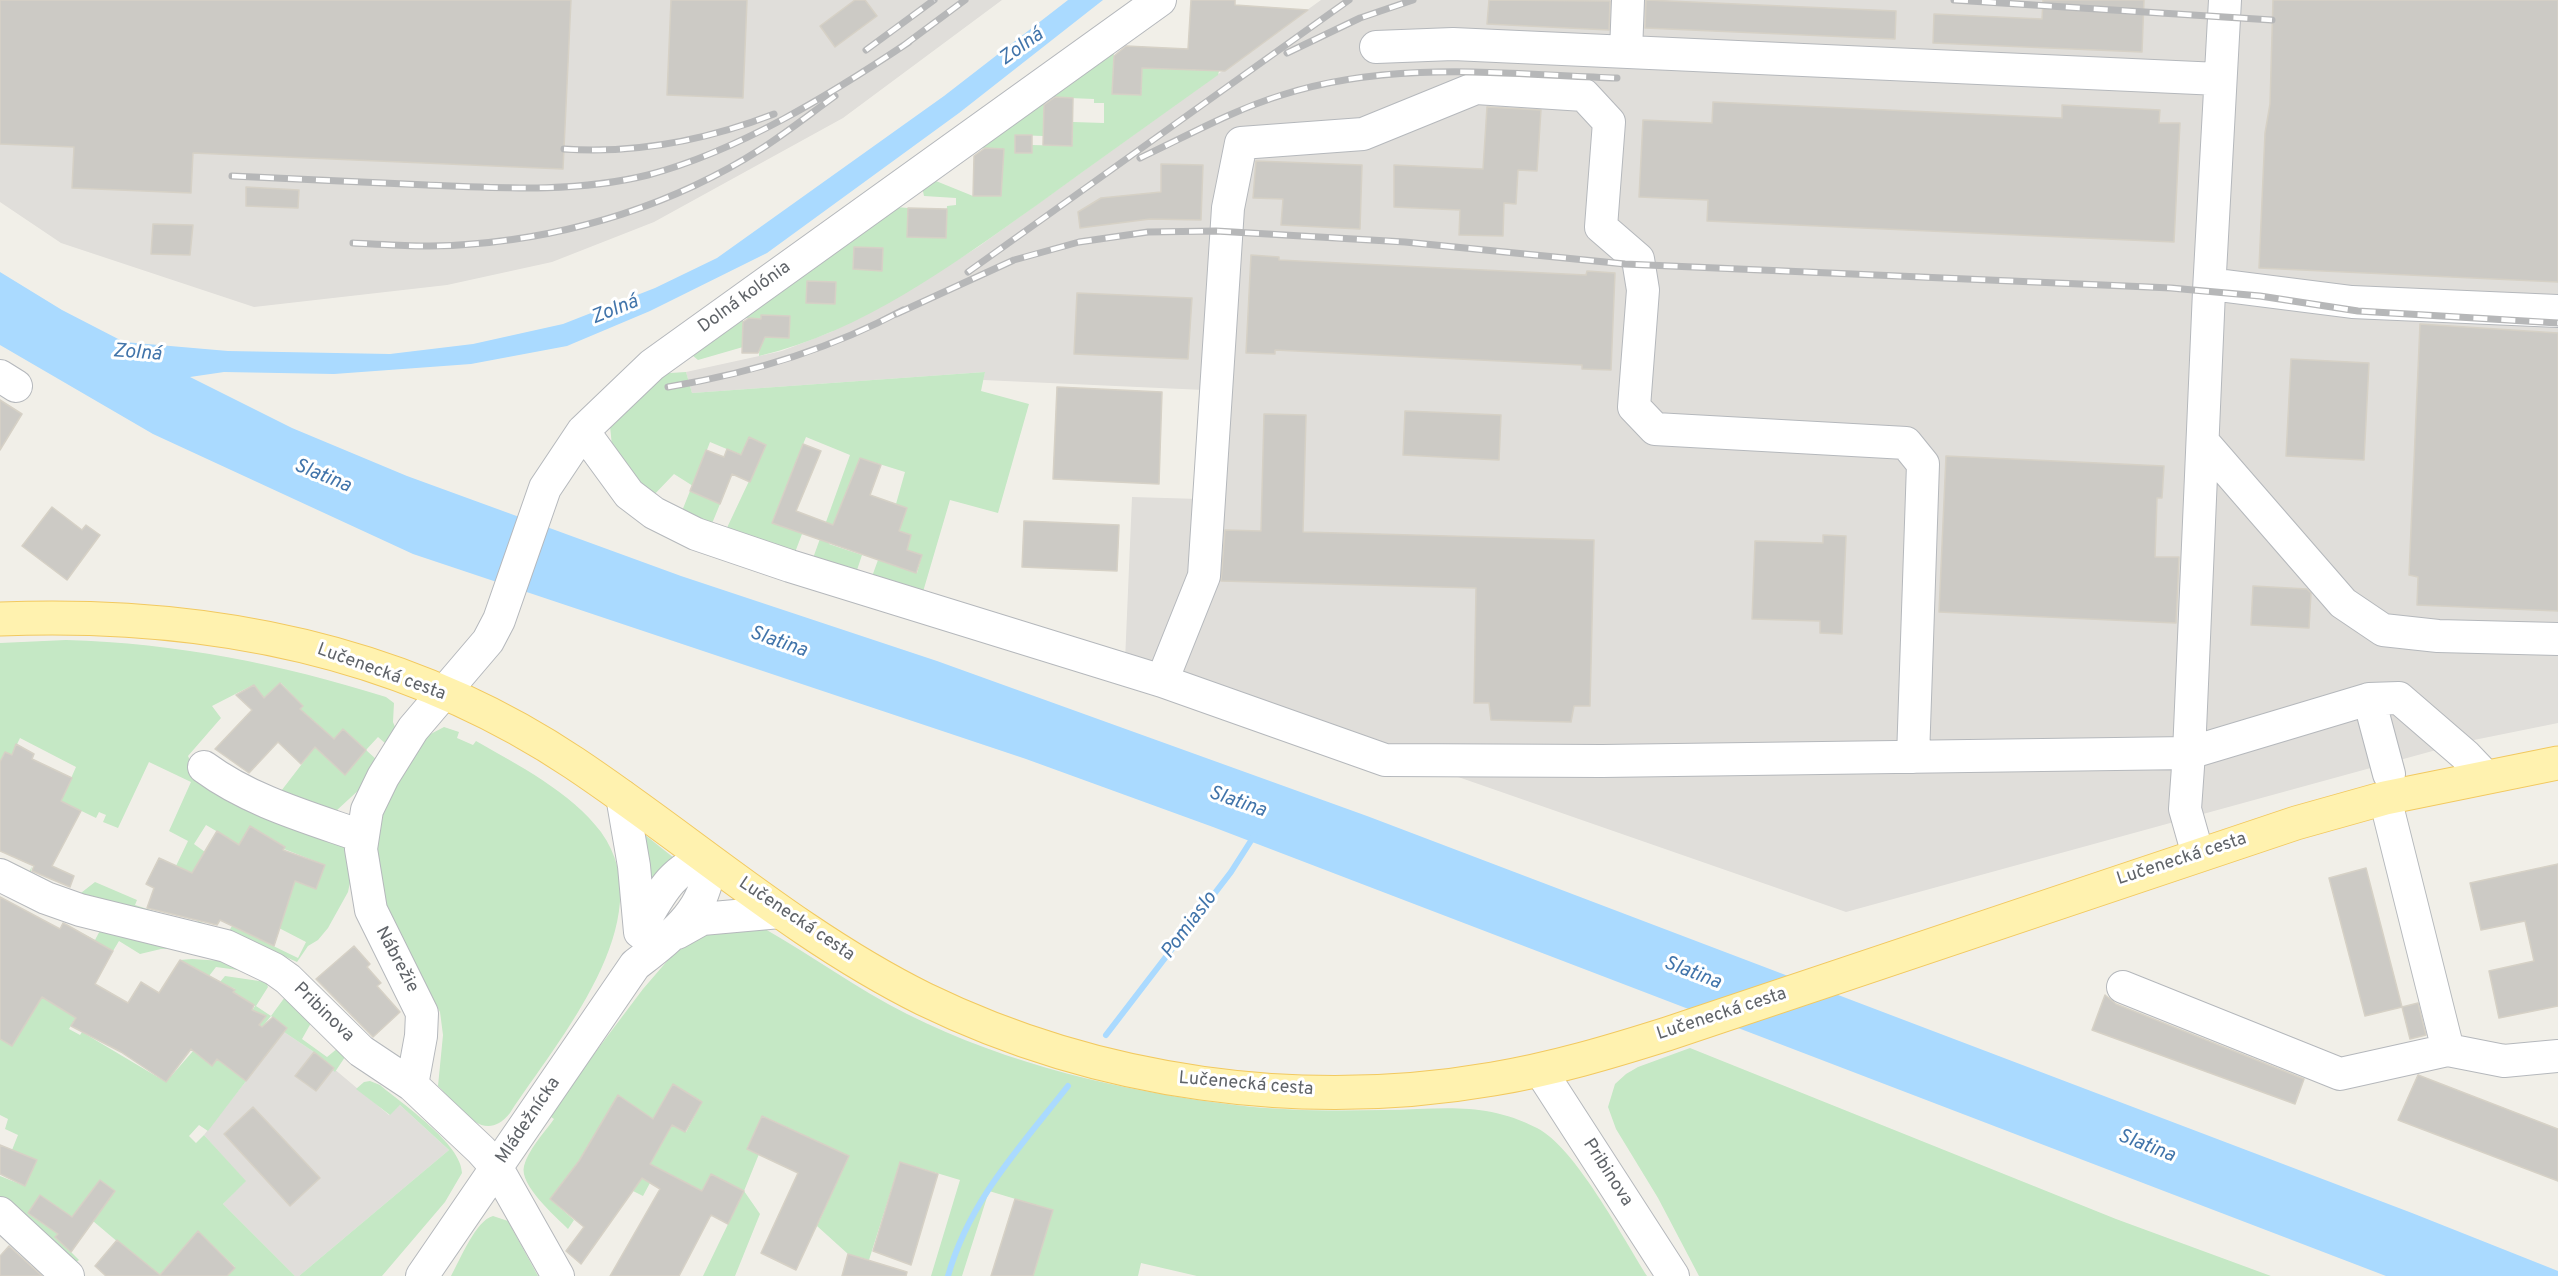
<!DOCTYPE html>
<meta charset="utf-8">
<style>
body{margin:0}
canvas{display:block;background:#f1efe8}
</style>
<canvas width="2558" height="1276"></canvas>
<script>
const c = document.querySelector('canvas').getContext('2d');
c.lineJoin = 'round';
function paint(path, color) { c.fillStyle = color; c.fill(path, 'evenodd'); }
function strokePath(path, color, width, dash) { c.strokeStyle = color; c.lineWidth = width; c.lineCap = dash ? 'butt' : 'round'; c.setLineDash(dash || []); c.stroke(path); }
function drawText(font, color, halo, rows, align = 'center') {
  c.font = font + ' Overpass,sans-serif'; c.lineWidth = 6; c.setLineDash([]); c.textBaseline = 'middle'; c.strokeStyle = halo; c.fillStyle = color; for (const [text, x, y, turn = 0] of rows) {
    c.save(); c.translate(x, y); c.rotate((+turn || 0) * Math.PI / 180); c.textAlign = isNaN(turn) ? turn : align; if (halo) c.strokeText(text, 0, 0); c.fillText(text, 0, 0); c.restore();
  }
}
const industrial = new Path2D(`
 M0,0H1002L843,118L654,222L552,262L447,285L254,307L61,243L0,202Z
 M1321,0H2558V723L2469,741L1846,912L1125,661L1132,497L1200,499L1204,390L983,380L985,372L692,393L686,372L782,351L831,332L896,298L978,247Z
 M284,1032L314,1052L389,1115L400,1105L449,1150L299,1276H295L223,1204L245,1181L204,1135Z`);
const green = new Path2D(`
 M1114,46L1113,94L1141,95L1142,68L1219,71L1218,75C1158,118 1097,161 1037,205C952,265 862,332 759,356L760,337L789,338L761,319L743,318V347L698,360L686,350L896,207L908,208L907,237L945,238L947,206L956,205V198L924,196L921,182ZM1045,97L1094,99V103H1104V123L1073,122L1072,146L1032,145L1031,153H1015L1016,135L1043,136ZM975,148L1003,149L1001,196H973L931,179Z
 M686,372L692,393L985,372L981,391L1029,404L998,513L950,500L920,602L870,582L878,560L917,573L922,555L907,550L911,535L899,531L907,508L896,504L905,472L860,458L828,539L829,544L862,555L855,576L812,561L850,455L806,437L772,522L802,534L794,555L725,532L766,445L749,437L741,455L710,442L693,486L674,474L650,499L612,446L610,426L654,374Z
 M690,491L720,504L711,526L682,511Z
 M66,640C177,643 280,664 386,697L394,703L393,722L395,727L386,744L378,737L366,750L377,760L362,787L336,811L278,795L315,747L345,774L366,750L343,729L335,738L337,741L330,742L328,734L300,709L303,706L281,683L264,698L253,685L212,706L221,718L188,756L192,765L345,841L353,868L348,892L328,928L318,940L308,946L297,962L253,942L226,936L232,926L298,958L306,942L279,928L295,881L316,889L325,865L284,849V846L250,826L227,866L228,838L206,825L194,844L205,852L192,874L176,866L188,841L169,831L191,782L149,762L118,828L103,822L106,815L99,812L96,818L61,801L76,767L20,738L12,755L5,752L0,762V643Z
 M444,727L459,732L457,738L473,745L476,741C518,765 571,792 601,832C664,919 557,1041 510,1113C483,1147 459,1106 438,1086L443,1035L440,1012L384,903L375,864L381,809L425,737Z
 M634,826L674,858L649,887Z
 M32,866L30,876L77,896L95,882L137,900L135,905L196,925L198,921L203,923L197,928L68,897L27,877Z
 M103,925L188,948L161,949L140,954L119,941L113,951L100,944L92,958L105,966L69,1029L80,1035L82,1032L166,1082L193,1051L212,1065L236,1029L240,1031L255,1006L233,992L235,989L220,982L225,976L266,982L268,987L256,1006L271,1016L285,997L311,1023L302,1039L327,1057L338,1048L345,1057L335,1072L314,1052L284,1032L287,1028L271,1016L229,1068L246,1081L208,1131L199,1125L189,1136L196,1143L204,1135L246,1181L223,1204L295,1276H227L235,1267L198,1231L172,1261L173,1263L158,1276L93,1221L100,1181L56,1237L79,1260L72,1265L0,1203V1176L25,1186L37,1160L12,1150L18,1135L5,1129L8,1119L0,1115V1039L12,1046L80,932L95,940ZM40,1196L58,1208L46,1226L28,1213Z
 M765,929C813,956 857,989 907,1014C1009,1065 1122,1091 1235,1105C1284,1111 1335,1111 1385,1110C1442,1109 1485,1101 1537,1128C1575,1147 1623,1238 1647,1276H1197L1141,1263L1138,1276H1033L1052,1210L989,1191L962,1276H931L960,1180L900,1162L869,1260L848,1254L817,1226L849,1156L763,1116L747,1148L759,1154L744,1191L760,1214L735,1276H703L744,1191L711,1174L702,1191L668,1173L660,1186L651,1181L643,1196L633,1191L672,1124L686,1132L702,1102L674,1085L625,1168L633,1105L618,1095L579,1161L550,1199L574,1220L568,1229C555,1216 519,1185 524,1166C528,1150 544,1133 554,1119L548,1115L643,989L674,953L697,932Z
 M192,959L222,961L260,973L216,967L209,976L180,960Z
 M1690,1048L2116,1219L2271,1276H1699L1658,1198L1616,1129L1608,1107L1615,1084L1626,1074L1638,1067Z
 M370,1081L380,1085C401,1103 462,1144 462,1173L445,1202L382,1276H299L449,1150L400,1105L390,1115L356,1089L364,1082Z
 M493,1216L508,1221L538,1276H451C460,1260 476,1220 493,1216Z`);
const water = new Path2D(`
 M1068,0H1103L959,113L767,253L650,311L567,346L471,364L334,374L224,372L190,377L292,428L407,476L681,576L937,661L1367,816L2412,1213L2558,1271V1276H2386L1213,827L1026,759L413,554L153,434L0,345V272L62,310L124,342L228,351L390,354L473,344L563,324L655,288L717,258L944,96Z`);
const stream = new Path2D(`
 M1106,1035L1231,872L1254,836
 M948,1276C969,1201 1020,1147 1068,1086`);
const building = new Path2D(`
 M0,0H571L563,169L193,153L191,193L72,188L74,147L0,144Z
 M671,0H747L743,98L667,95Z
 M855,0H865L877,16L835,47L820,26Z
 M1191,0H1235V5L1308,10L1225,71L1142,68L1141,95L1112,94L1114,56L1126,46L1188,49Z
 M1489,0L1610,1L1609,30L1487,24Z
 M1646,0L1896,11L1895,39L1645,28Z
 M2043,0H2144L2142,52L1933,43L1934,14L2042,19Z
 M2273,0H2558V282L2259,268L2265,133L2270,104Z
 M1055,97L1073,98L1072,146L1043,145L1044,105Z
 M1713,102L2062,118V105L2160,110L2159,123H2180L2174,242L1707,221L1708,200L1639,197L1643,120L1712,123Z
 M1487,107L1541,110L1537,171L1518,170L1516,204L1504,203L1503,236L1459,235L1460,210L1394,207V165L1483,169Z
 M1015,135H1032V153H1015Z
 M985,148L1004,149L1001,196H973L974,156Z
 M1256,161L1362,165L1360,229L1281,225L1283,199L1253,198Z
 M1161,164L1203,165L1201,220L1150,219L1080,228L1078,212L1101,198L1161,192Z
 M246,187L299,190L298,208L246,206Z
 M908,208L947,209L946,238L907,237Z
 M153,224L193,225L190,255L151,254Z
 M854,247L883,248L882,271L853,269Z
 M1251,255L1279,257V260L1586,275L1587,271L1615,273L1611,370L1582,369V365L1275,350V354L1246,353Z
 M807,281L836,282L835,304L806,303Z
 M1077,293L1192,298L1188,359L1074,354Z
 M761,315L790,316L789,338L765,337L758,353H742L743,322L749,318L761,319Z
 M2420,324L2558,333V611L2417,605L2418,577L2409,575Z
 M2291,359L2369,363L2364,460L2286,456Z
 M1057,387L1162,392L1159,484L1053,479Z
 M0,400L22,414L0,450Z
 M1405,411L1501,415L1499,460L1403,455Z
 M1264,414L1306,415L1303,532L1594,540L1590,706H1574L1571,722L1491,720L1489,703H1474L1476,588L1221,581L1225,530L1261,531Z
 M749,437L766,445L750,482L732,474L720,504L690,491L706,450L724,457L727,449L741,455Z
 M803,444L821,451L796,511L833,525L860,458L881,465L870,495L907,508L899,531L911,535L907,550L922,555L916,573L772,523Z
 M1946,456L2164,466L2162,498H2157L2155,557H2179L2176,623L1939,612Z
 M52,507L82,530L86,525L100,535L67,580L22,546Z
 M1024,521L1119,525L1117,571L1022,567Z
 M1823,535L1846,536L1842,634L1820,633V621L1752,619L1755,541L1823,543Z
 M2253,586L2307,589L2311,593L2309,628L2251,625Z
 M280,683L303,706L300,709L334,739L343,729L366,750L345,775L315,747L301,764L278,742L249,773L215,749L252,710L236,695L254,685L264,698Z
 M16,744L34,754L32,759L72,778L61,801L81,811L52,866L74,876L70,887L32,871L34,866L0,851V762L5,752L12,755Z
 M250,826L285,847L283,850L325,865L316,889L295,881L274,946L220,920L217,925L147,908L154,888L146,884L159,858L192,873L217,831L239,845Z
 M2558,864V1006L2499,1018L2489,971L2534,961L2525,921L2481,930L2470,883Z
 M2366,868L2402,1007L2365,1016L2329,878Z
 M0,897L60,929L63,923L67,925L113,951L95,984L128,1003L141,982L159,993L180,960L235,990L233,992L254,1005L252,1010L266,1016L259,1025L262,1027L273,1017L287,1028L246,1081L217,1059L212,1066L191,1049L166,1082L121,1052L71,1026L76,1018L42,997L12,1046L0,1039Z
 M354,946L370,964L367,967L381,983L377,986L400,1012L373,1037L316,979Z
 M2105,995L2116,1004L2304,1079L2295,1104L2092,1030Z
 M2418,1003L2426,1035L2410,1039L2402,1007Z
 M314,1052L334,1068L316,1091L295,1076Z
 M2418,1075L2558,1129V1181L2398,1120Z
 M673,1084L702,1102L685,1132L672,1125L650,1164L702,1191L711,1174L744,1191L728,1224L711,1215L679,1276H610L660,1189L642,1178L581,1264L566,1251L584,1227L550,1199L579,1161L618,1095L653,1119Z
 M253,1107L320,1178L290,1206L224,1134Z
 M762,1116L849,1156L796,1270L761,1253L798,1173L747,1149Z
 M0,1145L37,1160L25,1186L0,1174Z
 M900,1162L938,1174L911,1265L873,1251Z
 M100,1180L115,1191L71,1252L55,1237L58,1234L28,1213L40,1195L72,1217Z
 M1015,1199L1053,1210L1033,1276H991Z
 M198,1231L235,1268L227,1276H106L95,1266L117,1240L160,1275Z
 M9,1246L42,1276H0V1256Z
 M848,1254L907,1272L906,1276H842Z`);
const minor = new Path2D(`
 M1376,47L1453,44L2219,79
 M1626,52L1628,0
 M2210,284L2352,302L2558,311
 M0,376L16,386
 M583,431L629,494L654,513L696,534L790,566L1162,681L1385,760L1602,761L2189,753L2209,291L2225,0
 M2203,442L2343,603L2383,630L2438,636L2558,639
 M1162,681L1204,576L1228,208L1241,143L1363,134L1476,88L1584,95L1609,122L1601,227L1638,259L1643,290L1634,407L1655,429L1906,443L1923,464L1913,757
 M2369,699L2389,774
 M204,767C250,801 307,817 361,836
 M622,796L634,866L640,932
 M2198,855L2185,809L2189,753L2369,699L2399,698L2465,755L2485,776
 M0,875L46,898L80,910L226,946L274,969L288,979L361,1051L412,1085L481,1150L497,1168L558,1276
 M677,933L702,919L780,912
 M2123,987L2340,1074L2448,1050L2385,798
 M2448,1050L2504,1061L2558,1056
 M1540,1070L1673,1276
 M412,1085L421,1036L422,1013L371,910L361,849L367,810L383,777L413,729L488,641L499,620L545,488L583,431L652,365L1160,0
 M0,1213L68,1276
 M422,1276L635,965C667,940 714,906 707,859C672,867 658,898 641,927`);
const major = new Path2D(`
 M0,619C204,611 402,648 574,763C691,841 797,936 924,999C1099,1084 1302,1112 1493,1079C1553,1069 1610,1052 1667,1034L2296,823L2385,798L2558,763`);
const rail = new Path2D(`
 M1954,0L2272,20
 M903,46L965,0
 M866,50L934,0
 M1287,53L1360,18L1413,0
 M564,149C637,154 707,140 774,114
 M1140,158C1187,136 1233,110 1282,95C1391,60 1505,74 1617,78
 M232,176C297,179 362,182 427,185C501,188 575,193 648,175C739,151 831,94 909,42
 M353,243C393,245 433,248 472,244C573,236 675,204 761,149C786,133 810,114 835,96
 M968,272L1349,0
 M896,314L1014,260L1079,242L1148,232L1216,231L1405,242L1625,264L2171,288L2260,296L2358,311L2558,323
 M668,387C751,373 829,350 903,310`);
const streetNames = [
 ["Dolná kolónia",745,298,-36],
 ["Lučenecká cesta",381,673,20],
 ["Lučenecká cesta",2182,860,-18],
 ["Lučenecká cesta",796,920,34],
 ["Nábrežie",396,960,62],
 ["Pribinova",323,1013,44],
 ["Lučenecká cesta",1722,1015,-18],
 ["Lučenecká cesta",1246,1085,5],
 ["Mládežnícka",529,1121,-56],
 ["Pribinova",1607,1173,57]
];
const waterNames = [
 ["Zolná",1022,48,-36],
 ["Zolná",615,311,-22],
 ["Zolná",137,354,4],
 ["Slatina",322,477,22],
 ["Slatina",778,643,19],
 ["Slatina",1237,803,19],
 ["Pomiaslo",1190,926,-53],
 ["Slatina",1692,974,21],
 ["Slatina",2146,1147,21]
];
paint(industrial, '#e0deda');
paint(green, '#c5e8c5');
paint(water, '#aadaff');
strokePath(stream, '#aadaff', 6);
paint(building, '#cccac5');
strokePath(building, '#d6d1c6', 1.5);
strokePath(minor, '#b5b8bc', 34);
strokePath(major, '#f2c960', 35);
strokePath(minor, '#fff', 32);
strokePath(major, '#fff2af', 33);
strokePath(rail, '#b6b7b8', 7);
strokePath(rail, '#fff', 4.5, [14]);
drawText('18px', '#5f6368', '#fff', streetNames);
drawText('italic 20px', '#4174aa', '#fff', waterNames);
</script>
